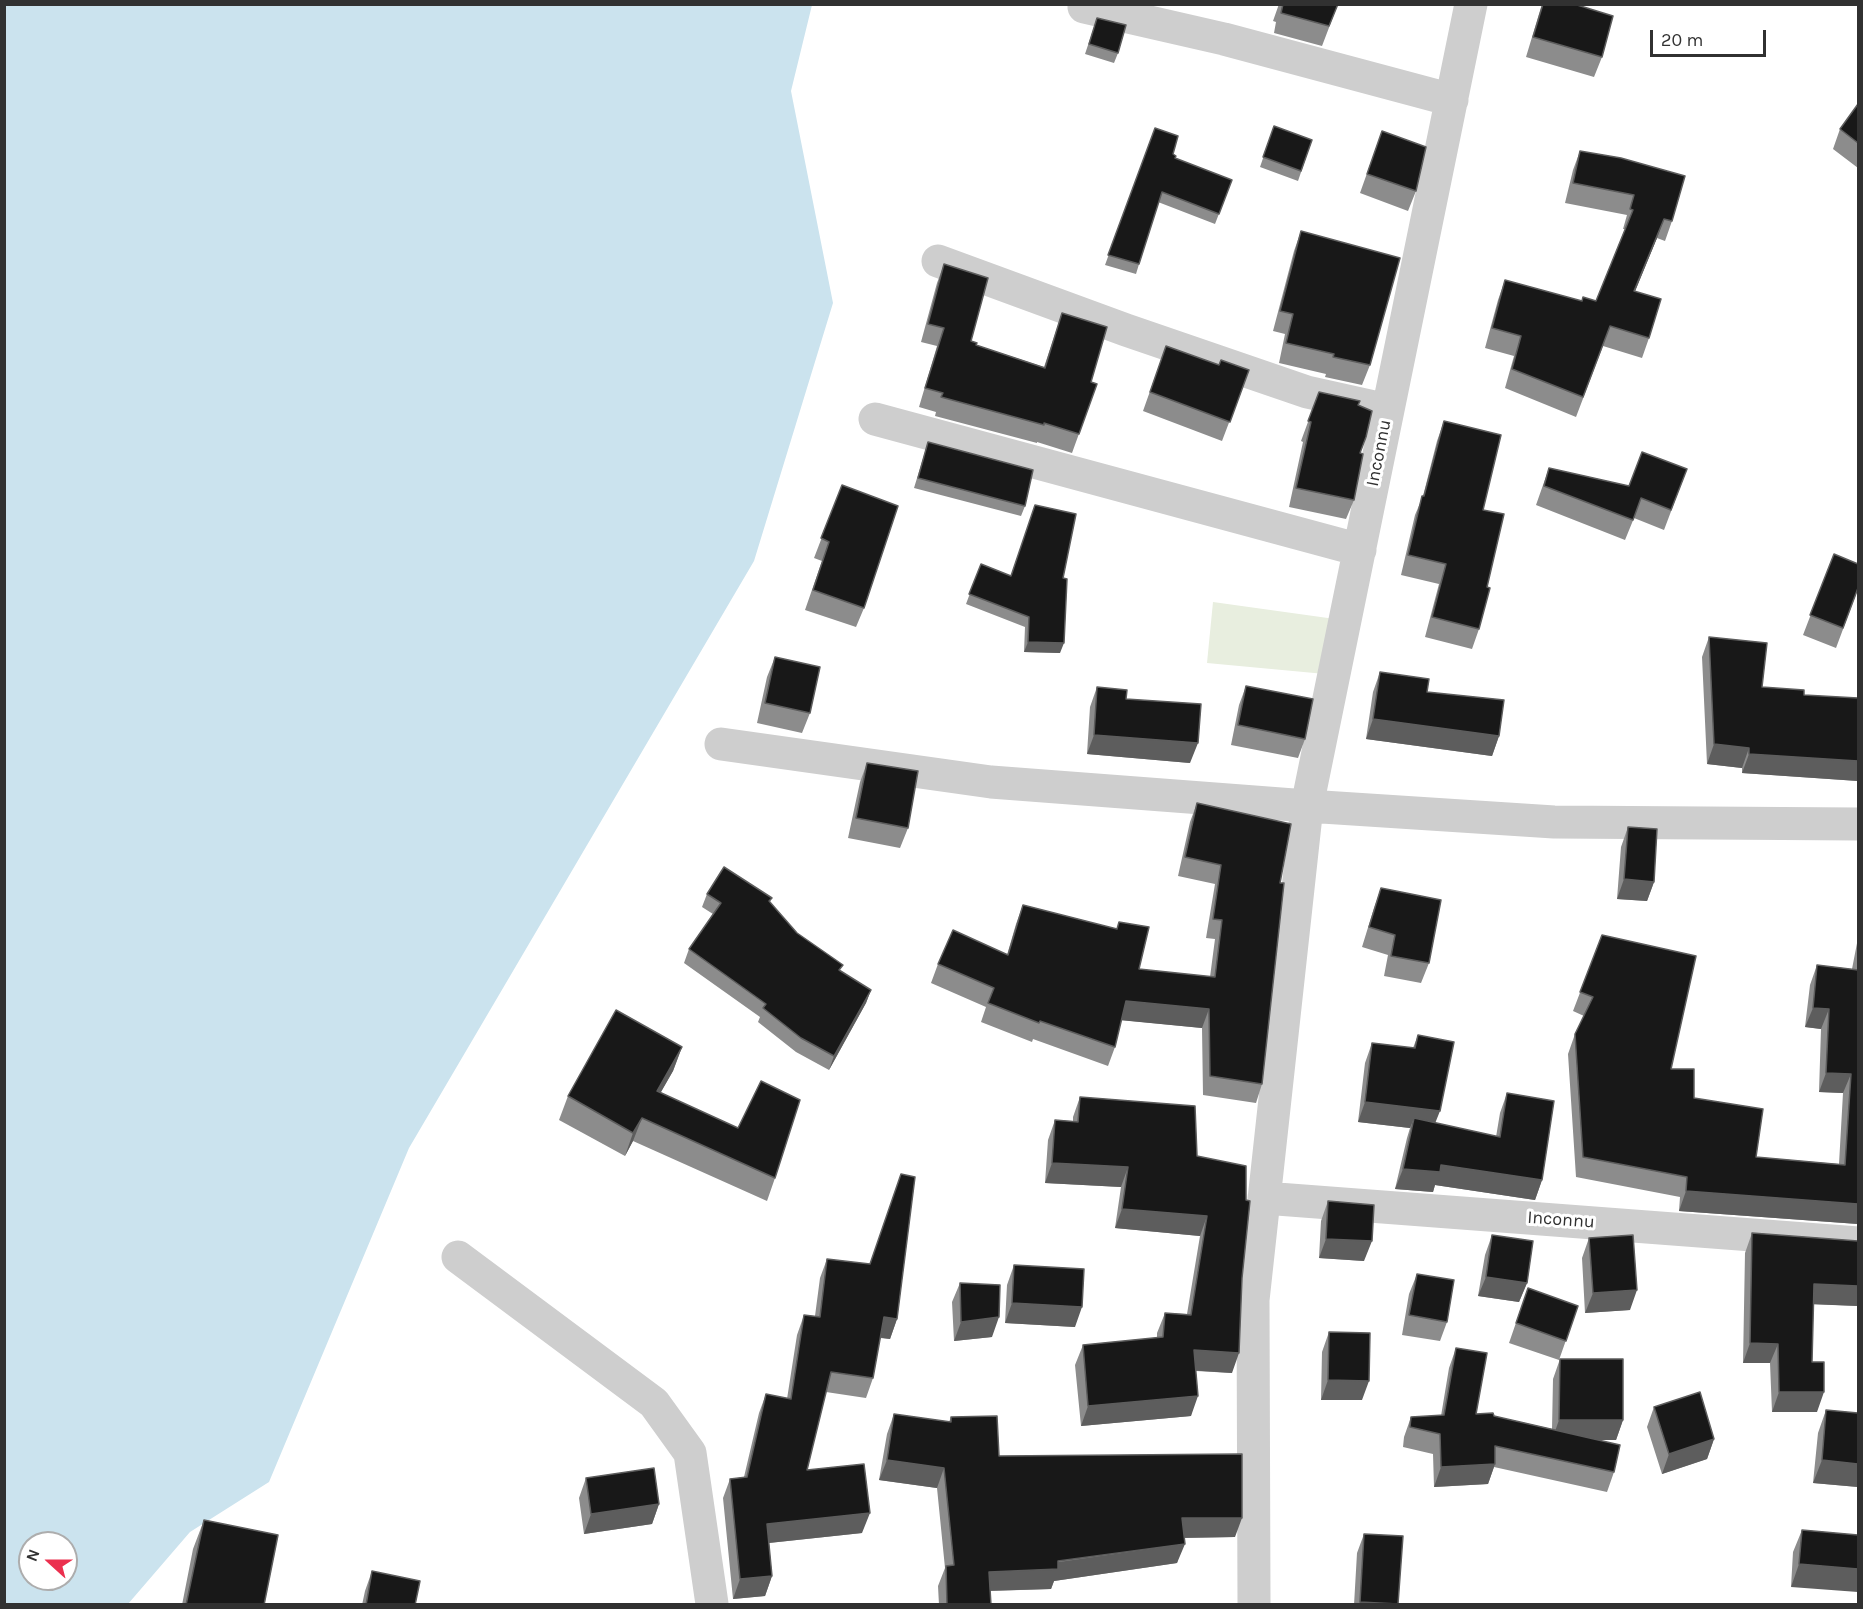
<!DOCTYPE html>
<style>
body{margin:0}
#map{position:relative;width:1863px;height:1609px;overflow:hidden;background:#fff;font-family:Karla,sans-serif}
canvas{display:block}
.frame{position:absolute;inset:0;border:6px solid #313131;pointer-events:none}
.north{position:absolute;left:18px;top:1531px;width:60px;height:60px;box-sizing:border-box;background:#fff;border:2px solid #adadad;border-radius:50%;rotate:291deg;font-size:16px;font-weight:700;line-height:24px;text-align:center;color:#313131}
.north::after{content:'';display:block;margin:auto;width:21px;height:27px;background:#eb304f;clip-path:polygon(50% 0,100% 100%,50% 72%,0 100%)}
.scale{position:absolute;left:1650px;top:30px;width:116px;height:27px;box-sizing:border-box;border:3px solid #313131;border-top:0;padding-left:8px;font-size:18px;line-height:21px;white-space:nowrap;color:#313131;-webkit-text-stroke:4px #fff;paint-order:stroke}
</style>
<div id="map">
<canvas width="1863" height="1609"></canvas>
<div class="frame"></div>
<div class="north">N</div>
<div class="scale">20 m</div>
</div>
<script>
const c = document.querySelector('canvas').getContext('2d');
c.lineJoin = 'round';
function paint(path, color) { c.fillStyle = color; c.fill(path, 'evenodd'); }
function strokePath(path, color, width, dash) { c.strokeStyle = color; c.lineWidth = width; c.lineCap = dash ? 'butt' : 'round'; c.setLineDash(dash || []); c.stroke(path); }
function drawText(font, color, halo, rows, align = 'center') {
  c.font = font + ' Karla,sans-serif'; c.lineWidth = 6; c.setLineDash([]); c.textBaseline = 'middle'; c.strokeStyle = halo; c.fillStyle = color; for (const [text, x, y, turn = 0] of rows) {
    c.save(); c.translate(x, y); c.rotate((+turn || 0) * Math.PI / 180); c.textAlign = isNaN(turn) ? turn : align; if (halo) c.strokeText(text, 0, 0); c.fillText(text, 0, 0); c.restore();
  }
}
const green = new Path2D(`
 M1213,602L1335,619L1325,674L1207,663Z`);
const water = new Path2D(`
 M5,5H812L791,91L833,303L754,561L409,1148L269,1482L190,1532L128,1604H5ZM30,1543H66V1579H30Z`);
const minor = new Path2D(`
 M1084,7L1224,39L1452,100
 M938,261L1126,330L1307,392L1388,410
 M875,419L1360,550
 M721,744L991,782L1307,806L1554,822L1858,824
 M1264,1198L1858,1243
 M458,1257L654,1403L690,1453L712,1604
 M1254,1604L1253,1300L1307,806L1471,4`);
const wall = new Path2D(`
 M1279,4H1338L1322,46L1274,33L1276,22L1273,21Z
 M1542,4H1574L1602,57L1594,77L1526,57Z
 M1097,18L1118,53L1114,63L1085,54Z
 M1858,104V168L1833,149L1840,129Z
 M1274,126L1312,140L1298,181L1260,167Z
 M1155,128L1175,158L1232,180L1215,224L1158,202L1136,274L1105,265Z
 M1382,131L1416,191L1408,211L1360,193Z
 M1580,151L1672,221L1665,241L1657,238L1635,291L1649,338L1642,358L1603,346L1576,417L1505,388L1514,356L1485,348L1498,300L1505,280L1582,301H1596L1625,229H1623L1627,215L1565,203L1573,170Z
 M1301,231L1370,365L1362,385L1325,377L1326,374L1279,363L1285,334L1273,331L1294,251Z
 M944,264L971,341L976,345L1044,367L1062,313L1091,382L1097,384L1072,453L1037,442V443L935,416L936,412L919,407L937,346L921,342L937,283Z
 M1166,346L1219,365L1249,370L1222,441L1143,411Z
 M1319,392L1358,405L1361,453L1354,500L1346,519L1289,507L1303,442L1301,441Z
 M1444,421L1483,510L1487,587L1479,629L1472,649L1425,637L1439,584L1401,575L1415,515L1423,496L1437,441Z
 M928,442L1025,506L1021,516L914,488Z
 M1549,468L1629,486L1687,469L1664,530L1634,518L1625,540L1536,505Z
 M842,485L864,608L856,627L805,610L822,561L814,558Z
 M1834,554L1858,589L1836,648L1803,635Z
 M981,564L1011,576L1063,578L1060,653L1024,652L1025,627L966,604Z
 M1709,637L1762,687L1804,695L1858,698V781L1742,773V768L1707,764L1702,657Z
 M775,657L810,713L802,733L757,723L767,677Z
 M1380,672L1427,692L1499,736L1492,756L1366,739L1373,692Z
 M1246,686L1305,739L1298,758L1231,745L1239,705Z
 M1097,687L1126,699L1190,763L1087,754L1090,707Z
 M867,763L908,828L900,848L848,838L860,782Z
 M1197,803L1280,883L1262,1084L1256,1103L1203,1095L1202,1028L1121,1020L1115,1047L1108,1066L1033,1039L1032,1042L981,1022L986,1007L931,983L938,964L1007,955L1016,924L1023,905L1117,929L1119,922L1139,969L1210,977L1215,939L1206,938L1215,884L1178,876L1190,822Z
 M1628,827L1654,882L1647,901L1617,899L1621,847Z
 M1381,888L1429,963L1421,983L1384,976L1388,955L1362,947L1374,908Z
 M707,894L772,898L770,902L797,933L840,971L871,990L866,1003L829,1070L796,1052L758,1022L760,1017L684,963L689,949L713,914L702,907Z
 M1602,935L1671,1069L1694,1098L1756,1157L1839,1164L1843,1093L1819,1092L1821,1029L1805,1027L1810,985L1817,965L1852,969L1858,938V1224L1679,1211L1680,1197L1576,1177L1568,1054L1575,1034L1584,1016L1573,1011Z
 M1418,1035L1435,1123L1496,1137L1500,1113L1507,1093L1542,1180L1535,1200L1435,1185L1433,1192L1395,1189L1407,1138L1410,1128L1358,1122L1365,1063L1372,1043L1413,1048Z
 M682,1047L673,1071L660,1093L775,1178L767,1201L633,1141L625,1156L559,1120L568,1096Z
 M1080,1097L1197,1156L1232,1373L1196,1371L1191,1416L1081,1426L1075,1365L1083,1345L1157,1338V1333L1165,1313L1187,1314L1200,1236L1115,1228L1121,1187L1045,1183L1048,1140L1055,1120L1073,1121V1117Z
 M1328,1201L1364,1261L1319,1258L1321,1221Z
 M1752,1233L1858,1241V1306L1813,1304L1812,1362L1817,1412H1772L1770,1363H1743L1745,1253Z
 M1492,1235L1527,1283L1519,1302L1478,1296L1485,1255Z
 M1589,1238L1630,1310L1585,1313L1582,1258Z
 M827,1259L897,1319L890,1339L880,1338L873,1378L866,1398L826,1392L807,1470L862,1533L769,1543L772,1576L765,1596L733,1599L723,1498L730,1479L744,1477L759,1413L766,1394L787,1399L797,1335L804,1315L815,1316L820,1278Z
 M1014,1265L1075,1327L1005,1323L1007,1285Z
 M1417,1274L1447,1322L1440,1341L1402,1335L1409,1294Z
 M960,1283L992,1337L954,1341L952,1302Z
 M1528,1288L1578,1306L1559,1360L1509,1343Z
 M1329,1332L1362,1400H1321L1322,1352Z
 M1456,1348L1476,1414L1494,1416L1552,1429L1553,1379L1560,1359L1623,1420L1616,1440H1599L1614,1472L1607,1492L1494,1467L1488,1484L1434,1487L1433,1454L1403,1447L1404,1437L1411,1417L1441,1416L1449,1368Z
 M1654,1407L1714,1439L1707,1459L1662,1474L1647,1427Z
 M1826,1410L1858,1413V1487L1813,1483L1818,1433Z
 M894,1414L949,1422L951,1417L999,1456L1235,1537L1184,1538L1177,1563L1054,1581L1051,1589L990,1591L991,1605H939L938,1586L945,1568L937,1488L879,1480L887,1434Z
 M586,1478L659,1504L652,1524L584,1534L579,1498Z
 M204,1520L264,1605H182L193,1549Z
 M1802,1530L1858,1535L1791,1587L1793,1552Z
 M1364,1534L1398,1605H1354L1357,1553Z
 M372,1571L415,1605H362L365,1591Z`);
const shadedWall = new Path2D(`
 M1664,219L1657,238L1627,311L1634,291Z
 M1028,642L1064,643L1060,653L1024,652Z
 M1373,719L1499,736L1492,756L1366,739Z
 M1094,735L1198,743L1190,763L1087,754Z
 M1714,744L1749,748L1742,768L1707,764Z
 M1749,754L1858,761V781L1742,773Z
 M1624,879L1654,882L1647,901L1617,899Z
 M871,990L866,1003L829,1070L834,1056Z
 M1126,1001L1209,1009L1202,1028L1119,1020Z
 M1813,1008L1829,1009L1821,1029L1805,1027Z
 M682,1047L673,1071L648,1115L657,1091Z
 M1826,1073L1851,1074L1843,1093L1819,1092Z
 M1365,1102L1440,1111L1432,1131L1414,1118L1410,1128L1358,1122Z
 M642,1118L633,1141L625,1156L633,1133Z
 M1052,1163L1128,1167L1121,1187L1045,1183Z
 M1441,1165L1542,1180L1535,1200L1435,1185L1433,1192L1395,1189L1403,1169Z
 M1686,1191L1858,1204V1224L1679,1211Z
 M1122,1209L1207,1216L1200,1236L1115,1228Z
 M1326,1239L1372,1241L1364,1261L1319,1258Z
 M1486,1277L1527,1283L1519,1302L1478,1296Z
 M1814,1284L1858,1286V1306L1807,1304Z
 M1637,1290L1630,1310L1585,1313L1593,1293Z
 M1012,1303L1082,1307L1075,1327L1005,1323Z
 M884,1317L897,1319L890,1339L876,1337Z
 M999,1317L992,1337L954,1341L961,1322Z
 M1750,1343L1778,1344L1770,1363H1743Z
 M1194,1350L1239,1353L1232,1373L1187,1370Z
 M1328,1380L1369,1381L1362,1400H1321Z
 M1779,1392H1824L1817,1412H1772Z
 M1198,1396L1191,1416L1081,1426L1088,1406Z
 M1559,1420H1623L1616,1440H1552Z
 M1714,1439L1707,1459L1662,1474L1669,1454Z
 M887,1460L944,1468L937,1488L879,1480Z
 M1822,1460L1858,1464V1487L1813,1483Z
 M1495,1464L1488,1484L1434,1487L1441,1467Z
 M659,1504L652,1524L584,1534L591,1514Z
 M870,1513L862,1533L759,1544L767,1524Z
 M1182,1518H1242L1235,1537L1175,1538Z
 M1185,1544L1177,1563L1054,1581L1051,1589L982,1591L989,1572Z
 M1799,1564L1858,1569V1592L1791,1587Z
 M772,1576L765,1596L733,1599L740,1579Z
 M1360,1602L1398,1604V1605H1359Z`);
const building = new Path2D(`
 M1283,4H1338L1329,26L1281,13Z
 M1543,4H1574L1613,16L1602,57L1533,37Z
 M1097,18L1126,25L1118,53L1089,44Z
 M1858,104V143L1840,129Z
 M1274,126L1312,140L1301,171L1263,157Z
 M1155,128L1178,136L1173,154L1176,156L1175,158L1232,180L1219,214L1162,192L1139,264L1108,255Z
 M1382,131L1426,147L1416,191L1367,174Z
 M1580,151L1621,158L1685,176L1672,221L1664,219L1634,291L1661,299L1649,338L1610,326L1583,397L1512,369L1521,336L1492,328L1505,280L1582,301L1583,297L1596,301L1633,210L1630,209L1634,195L1573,183Z
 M1301,231L1400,258L1370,365L1333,357L1334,354L1286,343L1293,314L1280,311Z
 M944,264L988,278L971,341L977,343L976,345L1045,368L1062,313L1107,327L1091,382L1097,384L1079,434L1044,423V425L941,397L943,393L925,388L944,328L928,324Z
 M1166,346L1219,365L1221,360L1249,370L1230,422L1150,392Z
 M1319,392L1360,401L1358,405L1372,411L1366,437L1360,453L1363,454L1354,500L1296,488L1311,422L1308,421Z
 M1444,421L1501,435L1483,510L1504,514L1487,587L1490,588L1479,629L1432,617L1446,564L1408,555L1422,496H1424Z
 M928,442L1033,470L1025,506L918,478Z
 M1642,452L1687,469L1671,510L1641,498L1633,520L1544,486L1549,468L1629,486Z
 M842,485L898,506L864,608L813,590L829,542L821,538Z
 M1035,505L1076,514L1063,578L1067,579L1064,643L1028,642L1029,617L969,594L981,564L1011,576Z
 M1834,554L1858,564V588L1843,628L1810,615Z
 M1709,637L1767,643L1762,687L1804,690V695L1858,698V761L1749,754V748L1714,744Z
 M775,657L820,667L810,713L765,703Z
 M1380,672L1429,679L1427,692L1504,700L1499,736L1373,719Z
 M1246,686L1313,699L1305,739L1238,725Z
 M1097,687L1127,690L1126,699L1201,704L1198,743L1094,735Z
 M867,763L918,771L908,828L856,818Z
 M1197,803L1291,824L1280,883H1284L1262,1084L1210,1076L1209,1009L1126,1001L1115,1047L1040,1021L1039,1023L988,1003L994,988L938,964L953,930L1008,955L1023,905L1117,929L1119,922L1149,927L1139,969L1215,977L1222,920L1213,919L1221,865L1185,857Z
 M1628,827L1657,829L1654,882L1624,879Z
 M724,867L772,898L769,901L797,933L843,965L839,970L871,990L834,1056L801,1038L763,1008L766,1004L689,949L721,903L707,894Z
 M1381,888L1441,900L1429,963L1391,956L1395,935L1369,927Z
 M1602,935L1696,956L1671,1069H1694V1098L1763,1109L1756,1157L1845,1165L1851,1074L1826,1073L1829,1009L1813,1008L1817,965L1858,970V1204L1686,1191L1687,1177L1583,1157L1575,1034L1593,997L1580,992Z
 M616,1010L682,1047L657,1091L738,1128L761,1081L800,1100L775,1178L642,1118L633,1133L568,1096Z
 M1418,1035L1454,1042L1440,1111L1365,1102L1372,1043L1415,1048Z
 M1507,1093L1554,1101L1542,1180L1441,1165L1440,1172L1403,1169L1414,1118L1500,1137Z
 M1080,1097L1195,1106L1197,1156L1246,1166V1200L1250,1201L1242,1278L1239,1353L1194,1350L1198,1396L1088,1406L1083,1345L1163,1337L1165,1313L1191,1315L1207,1216L1122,1209L1128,1167L1052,1163L1055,1120L1078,1122Z
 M901,1174L915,1177L897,1319L884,1317L873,1378L831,1372L807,1470L864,1464L870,1513L767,1524L772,1576L740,1579L730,1479L747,1477L766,1394L791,1399L804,1315L820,1317L827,1259L870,1264Z
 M1328,1201L1374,1205L1372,1241L1326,1239Z
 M1752,1233L1858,1241V1286L1814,1284L1812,1362H1824V1392H1779L1778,1344L1750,1343Z
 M1492,1235L1533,1241L1527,1283L1486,1277Z
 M1633,1235L1637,1290L1593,1293L1589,1238Z
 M1014,1265L1084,1269L1082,1307L1012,1303Z
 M1417,1274L1454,1280L1447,1322L1409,1315Z
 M960,1283L1000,1285L999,1317L961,1322Z
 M1528,1288L1578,1306L1566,1341L1516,1323Z
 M1329,1332L1370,1333L1369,1381L1328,1380Z
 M1456,1348L1487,1353L1476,1414L1493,1413L1494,1416L1620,1445L1614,1472L1495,1446V1464L1441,1467L1440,1434L1410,1427L1411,1417L1444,1415Z
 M1560,1359H1623V1420H1559Z
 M1700,1392L1714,1439L1669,1454L1654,1407Z
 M1826,1410L1858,1413V1464L1822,1460Z
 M894,1414L951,1422V1417L997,1416L999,1456L1242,1454V1518H1182L1185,1544L1058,1561V1569L989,1572L991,1605H947L946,1566L954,1565L944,1468L887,1460Z
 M654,1468L659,1504L591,1514L586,1478Z
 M204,1520L278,1535L264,1605H186Z
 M1802,1530L1858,1535V1569L1799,1564Z
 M1364,1534L1403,1536L1398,1604L1360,1602Z
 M372,1571L420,1581L415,1605H366Z`);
const streetNames = [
 ["Inconnu",1379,453,-79],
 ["Inconnu",1561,1220,4]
];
paint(green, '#e8eedf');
paint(water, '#cbe3ee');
strokePath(minor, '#cecece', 33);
paint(wall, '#8c8c8c');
paint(shadedWall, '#5d5d5d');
paint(building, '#181818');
strokePath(building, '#5d5d5d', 1.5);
drawText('18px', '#313131', '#fff', streetNames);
</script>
